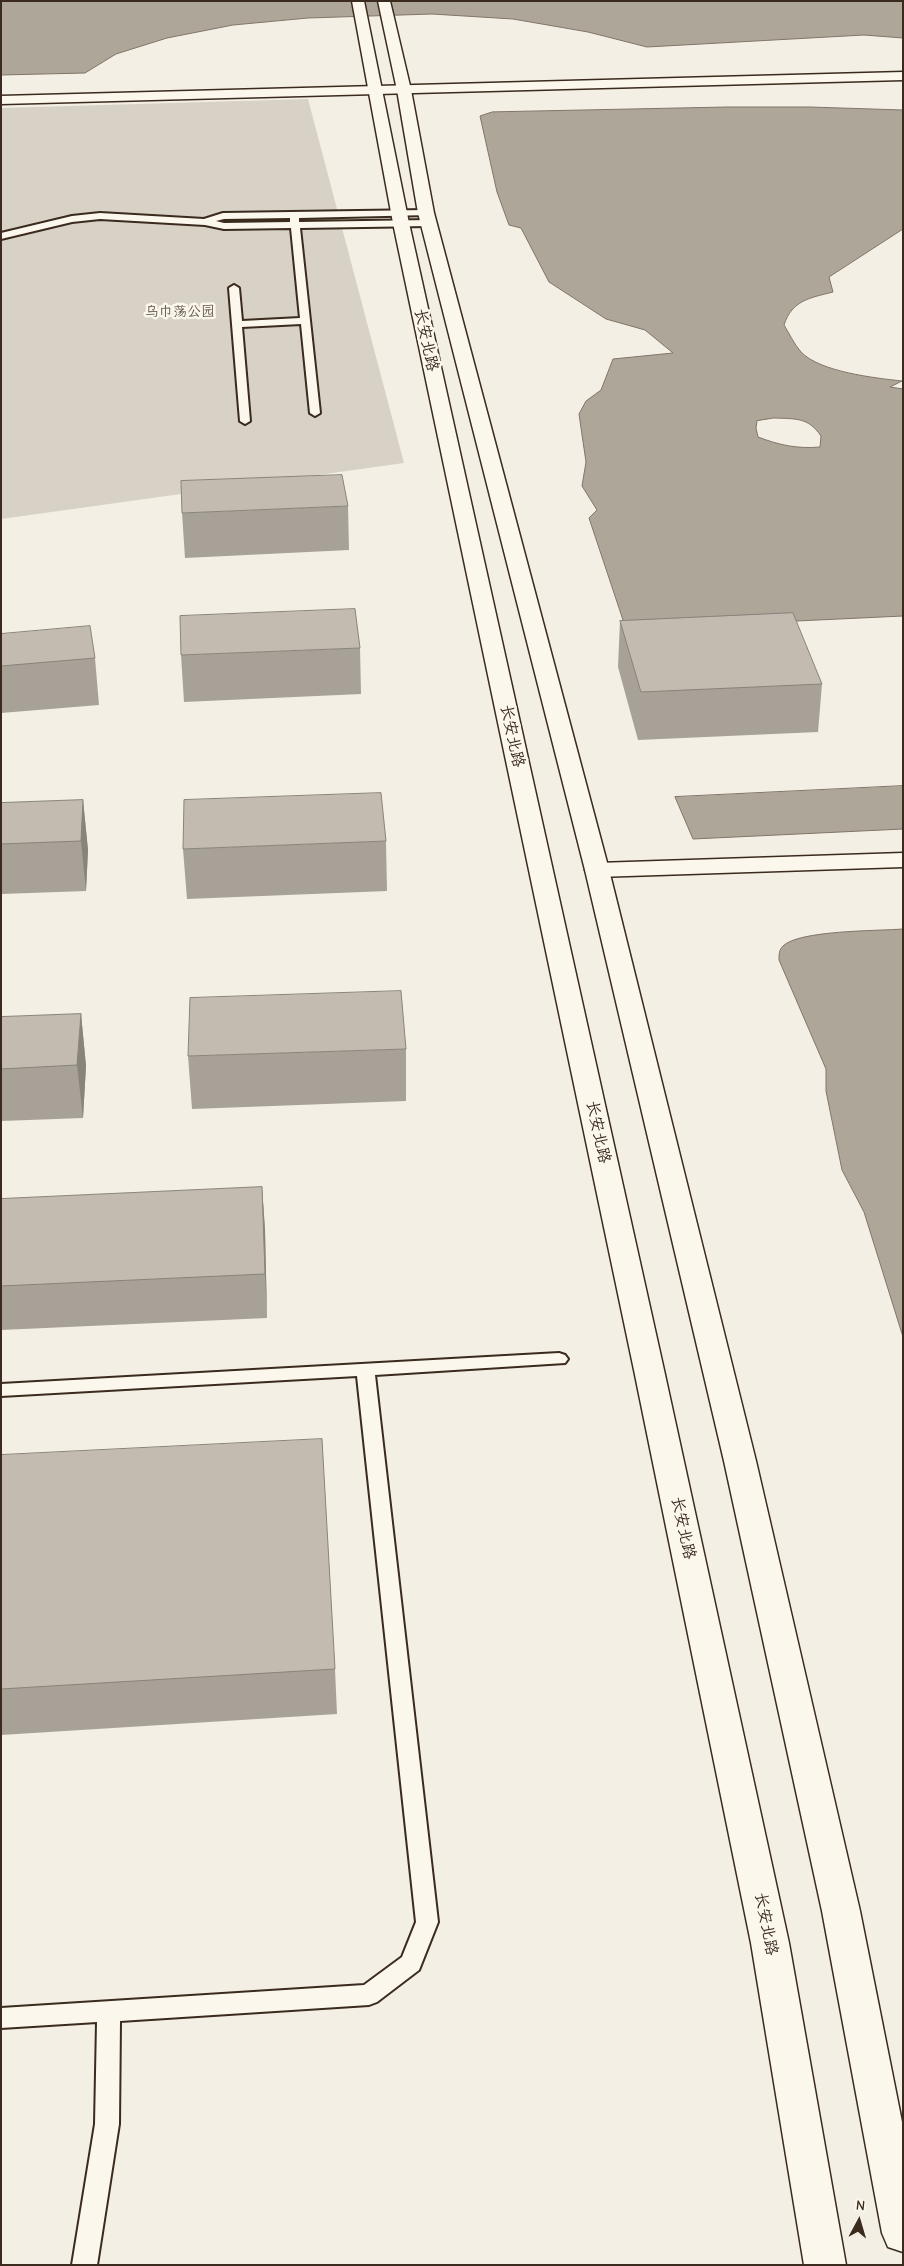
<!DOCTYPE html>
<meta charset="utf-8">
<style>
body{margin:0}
#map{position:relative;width:904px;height:2266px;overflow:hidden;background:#f3efe4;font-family:"Comic Neue",sans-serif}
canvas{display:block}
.frame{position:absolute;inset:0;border:2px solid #3b2a1e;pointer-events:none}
.north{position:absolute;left:834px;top:2196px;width:50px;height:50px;-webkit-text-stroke:4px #fbf7ec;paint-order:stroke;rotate:6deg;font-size:14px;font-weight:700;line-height:20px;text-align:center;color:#3b2a1e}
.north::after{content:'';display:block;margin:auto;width:18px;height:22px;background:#3b2a1e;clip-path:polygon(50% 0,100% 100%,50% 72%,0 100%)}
</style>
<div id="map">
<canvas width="904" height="2266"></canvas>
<div class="frame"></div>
<div class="north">N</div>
</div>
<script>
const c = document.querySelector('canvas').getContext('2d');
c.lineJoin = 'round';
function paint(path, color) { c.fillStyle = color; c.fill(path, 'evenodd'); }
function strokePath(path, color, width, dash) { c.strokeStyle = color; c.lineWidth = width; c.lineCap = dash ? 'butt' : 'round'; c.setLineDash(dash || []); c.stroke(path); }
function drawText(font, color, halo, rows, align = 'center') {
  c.font = font + ' "Comic Neue","LXGW WenKai TC",sans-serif'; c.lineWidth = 5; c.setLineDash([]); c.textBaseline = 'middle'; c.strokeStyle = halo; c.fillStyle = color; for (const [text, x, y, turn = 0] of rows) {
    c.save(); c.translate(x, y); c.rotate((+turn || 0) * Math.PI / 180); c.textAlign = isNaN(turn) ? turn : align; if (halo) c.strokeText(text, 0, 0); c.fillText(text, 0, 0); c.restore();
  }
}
const green = new Path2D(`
 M308,99L404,463L1,519V108Z`);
const water = new Path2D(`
 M1,1H903V38L864,35L647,47L588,32L513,19L432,14L308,18L233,25L167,38L116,54L85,73L1,75Z
 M727,107H810L903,110V229L829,277L833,292C810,298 792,300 784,325C789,333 794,344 801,352C820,372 875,378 902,381L890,387L903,389V616L626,629L589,518L597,510L582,486L586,462L579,414L586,401L601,390L613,359L673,353L645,330L606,319L549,282L521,228L509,225L497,192L480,116L492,112ZM774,418C796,419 808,417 821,436L820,447C797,449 779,445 758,437L756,428L757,421Z
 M903,786V829L693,839L675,797Z
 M903,929V1337L864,1212L842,1170L826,1091V1069L779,960C779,954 779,950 783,946C799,930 878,931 903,929Z`);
const lane = new Path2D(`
 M426,210L431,213L429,215L299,218V222L429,220L434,223L429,226L300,228L320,413L315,416L310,413L301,324L242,327L250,421L245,424L240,421L229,288L234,285L239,288L242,321L300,318L291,228L224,229L205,225L100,219L72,222L1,239V233L72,216L100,213L204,219L223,213ZM290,218V222L224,223L216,221L224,219Z
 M559,1353L565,1355L568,1359L565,1363L375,1375L438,1922L419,1970L377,2002L369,2005L120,2021L119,2124L97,2265H72L95,2124L97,2022L1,2028V2008L364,1985L402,1957L416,1922L357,1376L1,1396V1384Z`);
const street = new Path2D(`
 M903,853V867L597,877L588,875L585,870L588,865L597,863Z`);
const secondary = new Path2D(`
 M903,72V80L1,104V96Z`);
const primary = new Path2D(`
 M352,1H364L409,223L664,1370L789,1943L846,2265H804L751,1943L634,1370L393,223Z
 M378,1H390L411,90L434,213L609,870L756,1461L860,1911L903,2127V2252L888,2247L882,2233L822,1911L724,1461L585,870L418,213L397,90Z`);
const wall = new Path2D(`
 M348,506L349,550L185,558L182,513Z
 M620,621L822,684L818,732L638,740L618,667Z
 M1,634L95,658L99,705L1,713Z
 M360,648L361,694L184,702L181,655Z
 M83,800L88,850L86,891L1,894V803Z
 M386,841L387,891L187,899L183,849Z
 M81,1014L86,1066L83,1118L1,1121V1017Z
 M406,1049V1101L192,1109L188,1056Z
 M262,1187L265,1230L267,1318L1,1330V1199Z
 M1,1455L335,1669L337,1714L1,1735Z`);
const shadedWall = new Path2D(`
 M83,800L88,850L86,891L81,841Z
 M81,1014L86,1066L83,1118L77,1065Z
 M262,1187L265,1230L267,1318L265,1274Z`);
const building = new Path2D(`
 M342,475L348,506L182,513L181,481Z
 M355,609L360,648L181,655L180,616Z
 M793,613L822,684L641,692L620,621Z
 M90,626L95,658L1,666V634Z
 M381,793L386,841L183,849L184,800Z
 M83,800L81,841L1,844V803Z
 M401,991L406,1049L188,1056L190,998Z
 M81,1014L77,1065L1,1069V1017Z
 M262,1187L265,1274L1,1286V1199Z
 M322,1439L335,1669L1,1689V1455Z`);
const farParknames = [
 ["乌巾荡公园",180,312]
];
const streetNames = [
 ["长安北路",426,340,78],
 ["长安北路",512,736,78],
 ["长安北路",598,1132,78],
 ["长安北路",683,1528,78],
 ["长安北路",766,1924,79]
];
paint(green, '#d8d1c6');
paint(water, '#afa69a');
strokePath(water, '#817468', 1);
strokePath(lane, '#3b2a1e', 4);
strokePath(street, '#3b2a1e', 3);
strokePath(secondary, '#3b2a1e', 3);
strokePath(primary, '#3b2a1e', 3);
paint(lane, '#fbf7ec');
paint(street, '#fbf7ec');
paint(secondary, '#fbf7ec');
paint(primary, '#fbf7ec');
paint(wall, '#a8a197');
paint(shadedWall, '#88837b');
paint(building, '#c3bbb0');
strokePath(building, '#88837b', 1);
drawText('14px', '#625448', '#fbf7ec', farParknames);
drawText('16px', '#3b2a1e', '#fbf7ec', streetNames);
</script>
